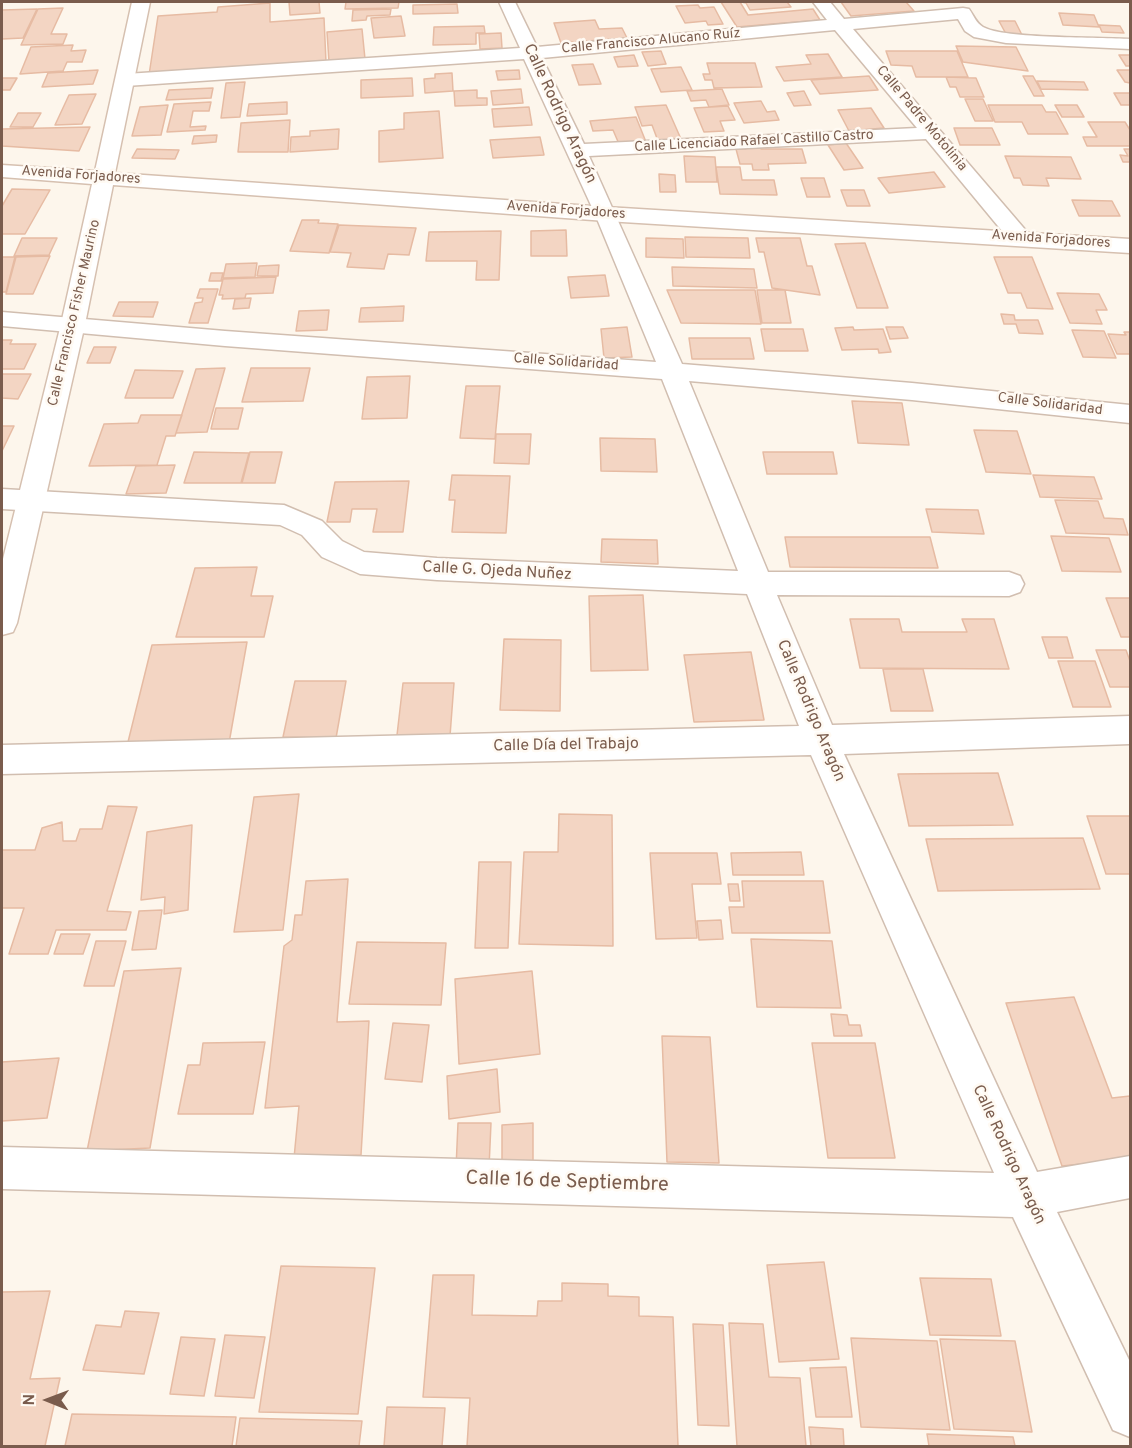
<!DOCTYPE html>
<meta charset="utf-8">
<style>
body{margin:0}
#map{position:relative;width:1132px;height:1448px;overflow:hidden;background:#fdf6ec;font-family:Overpass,sans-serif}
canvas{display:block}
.frame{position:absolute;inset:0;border:3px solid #7a5c4d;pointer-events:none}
.north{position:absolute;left:18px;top:1370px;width:60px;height:60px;-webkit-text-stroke:4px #fffaf3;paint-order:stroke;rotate:271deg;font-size:16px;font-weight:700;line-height:24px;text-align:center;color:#7a5c4d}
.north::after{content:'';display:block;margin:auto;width:21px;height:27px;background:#7a5c4d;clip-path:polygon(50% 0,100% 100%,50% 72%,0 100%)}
</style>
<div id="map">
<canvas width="1132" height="1448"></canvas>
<div class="frame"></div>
<div class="north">N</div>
</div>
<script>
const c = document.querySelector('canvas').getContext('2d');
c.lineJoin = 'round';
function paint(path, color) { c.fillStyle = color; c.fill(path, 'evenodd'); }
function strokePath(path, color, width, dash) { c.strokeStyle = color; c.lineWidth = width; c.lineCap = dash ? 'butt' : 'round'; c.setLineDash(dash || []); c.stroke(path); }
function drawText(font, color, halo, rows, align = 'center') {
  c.font = font + ' Overpass,sans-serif'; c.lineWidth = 5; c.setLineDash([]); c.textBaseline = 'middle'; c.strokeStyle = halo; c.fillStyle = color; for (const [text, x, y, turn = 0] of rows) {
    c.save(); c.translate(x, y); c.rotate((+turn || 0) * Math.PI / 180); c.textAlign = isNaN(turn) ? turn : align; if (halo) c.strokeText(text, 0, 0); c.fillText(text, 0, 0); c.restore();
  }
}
const building = new Path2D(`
 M289,2H319L320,13L290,15Z
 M346,2H399L398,8L345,9Z
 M721,2H740L748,15L813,9L820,20L737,27Z
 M741,2H787L791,7L750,10L746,3Z
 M841,2H906L914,11L851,16Z
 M270,3V22L324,18L326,62L149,75L158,16L217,12L218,7Z
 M457,4L458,13L413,14V5Z
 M698,5L700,8L714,7L723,24L708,25L706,21L685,23L676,6Z
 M63,8L51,34H67L63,44L21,45L38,9Z
 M37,9L23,38L2,39V10Z
 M391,9L390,15L367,16L366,20L352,21L353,10Z
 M1059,13L1094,15L1099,27L1063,25Z
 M401,16L405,36L374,38L371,18Z
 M595,20L599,29L622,28L627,38L561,43L554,23Z
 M999,21H1015L1022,35L1006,34Z
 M1099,25L1120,26L1124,33L1102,32Z
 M484,26L485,33H476V44L433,45L434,27Z
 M362,29L365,59L329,62L327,32Z
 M501,33L502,48L480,49L479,34Z
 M73,45L71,51L86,50L82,62H67L63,71L20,74L31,47Z
 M956,46L1016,47L1028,71L963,62Z
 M661,51L666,64L648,66L642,52Z
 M886,51H957L968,77H916L912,66L891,65Z
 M828,54L842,77L784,81L776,67L811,64L806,55Z
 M634,55L638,66L618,67L614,57Z
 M1119,55H1130V66H1126Z
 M707,63H755L762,87L714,88L712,80H705L703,74H710Z
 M593,64L601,84L579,85L572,65Z
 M681,67L692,90L661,92L651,69Z
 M98,70L93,84L42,87L48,73Z
 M519,70L520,79L498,80L496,71Z
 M1117,70H1130V83L1125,82Z
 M452,73L453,91L425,93L424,79L435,78V74Z
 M869,76L878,90L820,94L811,80Z
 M1023,76H1033L1044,96H1034Z
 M946,77L976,78L984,97H960L956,87H950Z
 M2,78H17L10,90H2Z
 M412,78L413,96L361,98V80Z
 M1037,81L1084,82L1088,90L1041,89Z
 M245,82L240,117L221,118L226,83Z
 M213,88L211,98L166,100L169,90Z
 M521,89L523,103L493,105L491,91Z
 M722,89L729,105L709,107L706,100L691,101L687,91Z
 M477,90V98H487V105L455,106L454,91Z
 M804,91L811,105L794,106L787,93Z
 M1114,93H1130V105H1121Z
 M96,94L82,124L55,125L69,95Z
 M965,99H983L993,121H975Z
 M761,101L767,112L775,111L779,120L744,123L734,103Z
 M211,102L209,111H193L190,127L206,126L205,130L167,132L174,104Z
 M287,102V114L247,116L249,104Z
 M168,105L161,135L132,136L140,107Z
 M666,105L681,139L658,141L652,125L642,126L635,107Z
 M988,105H1042L1046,112H1056L1068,134H1028L1022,122H995Z
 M1055,105H1077L1084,117H1062Z
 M728,106L735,120L720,121L724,131L704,132L694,108Z
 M529,107L532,125L494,127L492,109Z
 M871,108L884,128L849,131L838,110Z
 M439,111L443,158L379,162V131L404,129V113Z
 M18,113H41L33,127H10Z
 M636,117L646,142L619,144L613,130L593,131L590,121Z
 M290,120L288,152H238L241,123Z
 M1088,122H1125L1130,130V146H1087L1083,137H1097Z
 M90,127L79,151L2,146V129Z
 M954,128H992L1000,145H960Z
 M339,129L338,149L290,152L291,137L310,136V131Z
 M217,135L216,142L192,144L194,136Z
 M540,137L544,155L493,158L490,140Z
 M846,143L863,168L844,170L828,145Z
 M745,146H761V149H802L806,163L768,164L769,170H753L752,164H740L736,149H746Z
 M137,149L179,150L175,159L132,158Z
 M1124,149H1130V162H1123L1120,155L1128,156Z
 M684,156L715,157L717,182H686Z
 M1005,156L1071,157L1081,179L1046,178L1049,186L1023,185L1020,178H1014Z
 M716,167H740L742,180H774L777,195L720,194Z
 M934,172L945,187L889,193L878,178Z
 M659,174L675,175L676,192H660Z
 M801,178H824L830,197H807Z
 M12,189L50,190L25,234H2V206Z
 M841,190H864L870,206H847Z
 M1072,200L1112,201L1120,216H1079Z
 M302,220H319L318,223L338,224L329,253L290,251Z
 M339,225L416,228L409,255L388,254L384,269L347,267L351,253L330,252Z
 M566,230L567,256H531V231Z
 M501,231L499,280H476L477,261H426L429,232Z
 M685,237L748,238L750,258L686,257Z
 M22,238H57L49,255L14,256Z
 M646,238L683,239L684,258L646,257Z
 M756,238H800L807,266H812L820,295L772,288L764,252H759Z
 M865,243L888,308H857L835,244Z
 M50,256L33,294H6L16,257Z
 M2,257H15L6,292H2Z
 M994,257H1032L1053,309L1027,308L1021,293H1008Z
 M257,263L255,277L223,278L226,264Z
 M279,265L278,276H257L259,266Z
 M672,267L754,269L757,288L673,286Z
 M211,273H223L221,281H209Z
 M605,275L609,296L571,298L568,277Z
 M276,277L273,293L246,294L245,298L222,299L223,295H219L223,279Z
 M200,289H218L208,323H189L195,303L202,302L203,298H197Z
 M667,290H755L761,324L681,323Z
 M757,290H785L791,323H762Z
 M1057,293L1099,294L1107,310H1096L1102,324L1070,323Z
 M251,298L249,308L233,309L235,299Z
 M119,302H158L153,317L113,316Z
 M404,306L403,321L359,322L361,308Z
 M329,310L327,330L296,331L299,311Z
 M1001,314L1014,315L1015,320H1038L1043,334L1019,333L1016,324H1004Z
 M627,327L632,357L604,358L601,329Z
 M853,327L854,330L883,329L891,352L879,353L878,349L842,350L835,328Z
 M886,327H903L908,338L890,339Z
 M761,329H803L808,351H765Z
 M1072,330L1104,331L1116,358L1083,357Z
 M1124,332H1130V354H1117L1108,334L1126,335Z
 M689,338H750L754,359H692Z
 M2,340H12L10,344H36L24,369H2Z
 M94,347H116L110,363H87Z
 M225,368L207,432L176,433L196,369Z
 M251,368H310L303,401L242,402Z
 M135,370L183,371L173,398H125Z
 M2,374H31L18,399L2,398Z
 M410,376L407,418L362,419L367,377Z
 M466,386H500L495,439L460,438Z
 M852,401L902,403L909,445L858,443Z
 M216,408H243L238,429H211Z
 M141,415H182L175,436H166L157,465L89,466L104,424L138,423Z
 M2,426H14L2,451Z
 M974,430L1017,431L1031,474L986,472Z
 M496,434H531L529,464L494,463Z
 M600,438L655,439L657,472L601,471Z
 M194,452L249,453L241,483H184Z
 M250,452H282L275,483H242Z
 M763,452H833L837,474H767Z
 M175,465L166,493L126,494L136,466Z
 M452,475L510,476L506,533L452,532L455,500H449Z
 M1033,475L1094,477L1102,499L1040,497Z
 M409,481L403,532H373L377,509H352L350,522H327L335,482Z
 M1055,500L1098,501L1104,518L1123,519L1128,535L1066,533Z
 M926,509L978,510L984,534L932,532Z
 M1051,536L1109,538L1121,572L1062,571Z
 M785,537H930L938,568L790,567Z
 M602,539L657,540L658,564L601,562Z
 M257,567L251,596H273L264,637H176L195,568Z
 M643,595L648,670L591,671L589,596Z
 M1106,598H1130V637H1121Z
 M850,619H899L902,632H967L962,619H994L1009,669L860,668Z
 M1042,637H1067L1073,658H1049Z
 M504,639L561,640L560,711L500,710Z
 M247,642L229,743L127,746L152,645Z
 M1096,650H1126L1130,661V687H1110Z
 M751,652L764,720L694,722L684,655Z
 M1058,661H1095L1111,707H1073Z
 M883,669H923L933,711H891Z
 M295,681H346L336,738L283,737Z
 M403,683H454L450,736L397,735Z
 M998,773L1013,825L909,826L898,774Z
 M299,794L283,930L234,932L254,797Z
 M108,806L137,807L107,911L131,912L126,930H56L48,954H9L24,908H2V850H35L42,828L62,822L63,841H76L80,829H102Z
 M559,814L612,815L613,946L519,944L524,852H558Z
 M1087,816H1130V874H1106Z
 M192,825L188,910L164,914L165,897L141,900L147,832Z
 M1083,838L1100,889L938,891L926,839Z
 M801,852L804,875H733L731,853Z
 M650,853H717L721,884H692L697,938L656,939Z
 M479,862H511L508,948H475Z
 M348,879L337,1022L369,1021L361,1155L294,1158L299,1106L265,1108L284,946L292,940L295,915H302L306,881Z
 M742,881H823L830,933H732L729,907H744Z
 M728,884H738L740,901H730Z
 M162,910L156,949L132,950L139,911Z
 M721,920L723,939L699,940L697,921Z
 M61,934H90L83,954H54Z
 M751,939L832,941L841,1008L757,1007Z
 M96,941H126L114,986H84Z
 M357,942L446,943L441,1005L349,1004Z
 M181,968L150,1148L87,1151L124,971Z
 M532,971L540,1054L459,1064L455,979Z
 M1074,997L1112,1098L1130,1096V1159L1062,1166L1006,1003Z
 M831,1014L847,1015L849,1025H860L862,1036H834Z
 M393,1023L429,1025L422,1082L385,1079Z
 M662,1036L710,1037L719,1163L667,1162Z
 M265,1042L253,1114H178L188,1065H200L203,1043Z
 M812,1043H875L895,1158H828Z
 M59,1058L47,1118L2,1121V1062Z
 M497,1069L500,1112L449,1119L447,1076Z
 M458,1123H491L489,1168H456Z
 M533,1123V1172L502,1173V1125Z
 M824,1262L839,1359L779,1362L767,1265Z
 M281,1266L375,1268L358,1414L259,1412Z
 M433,1275H474L472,1315L537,1316L538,1301H562V1283L608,1284V1296L639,1297V1316L673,1317L678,1446H467L470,1398L423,1397Z
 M920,1278L991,1279L1001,1336L930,1335Z
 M50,1291L30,1379L60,1378L45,1446H2V1292Z
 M125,1311L159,1313L144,1374L83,1370L96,1325L121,1327Z
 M729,1323L763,1324L769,1377L800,1378L806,1446H737Z
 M693,1324L723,1325L729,1426L698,1425Z
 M225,1335L265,1337L254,1398L215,1396Z
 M181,1337L215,1339L204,1396L170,1394Z
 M851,1338L937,1341L950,1430L861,1427Z
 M940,1339L1015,1341L1032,1432L954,1429Z
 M846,1367L852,1417H816L810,1368Z
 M387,1407L445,1408L442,1446H384Z
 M72,1414L236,1417L232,1446H65Z
 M240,1418L362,1421L359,1446H236Z
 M809,1427L843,1429L844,1446H811Z
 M927,1434L1013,1437L1015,1446H929Z`);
const street = new Path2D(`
 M499,2H515L537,47L827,20L813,2H830L844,19L963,8L969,9C974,16 976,23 983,27C1004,39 1101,37 1130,39V49L1006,43L974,37L965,31L958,19L853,29L1028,233L1031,238L1028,243L1020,245L1012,243L926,139L589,156L682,364L912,383L1130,405V423L912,400L689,381L768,572H1009L1020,576L1024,584L1020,592L1009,596L777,595L832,725L1130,716V744L844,754L1037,1172L1130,1156V1198L1057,1212L1130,1362V1437L1113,1430L1013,1217L2,1189V1147L994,1173L811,755L2,774V745L799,726L747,594L437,580L360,574L322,557L302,535L280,525L2,509V489L284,505L322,521L342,541L364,552L437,558L738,571L662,379L225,346L2,326V312L225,331L656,362L595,214L524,59L126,86L119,84L117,80L119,76L126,74L520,48ZM835,30L917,128L584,144L542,58Z`);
const secondary = new Path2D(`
 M132,2H150L115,173L606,207L1130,239V253L606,221L113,185L85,324L17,623L13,632L2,635V563L61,324L92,184L2,177V165L95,171Z`);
const farStreetnames = [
 ["Calle Francisco Alucano Ruíz",651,42,-5],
 ["Calle Padre Motolinia",921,119,50],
 ["Calle Licenciado Rafael Castillo Castro",754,142,-3],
 ["Avenida Forjadores",81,176,4],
 ["Avenida Forjadores",566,211,4],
 ["Avenida Forjadores",1051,240,4],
 ["Calle Francisco Fisher Maurino",75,313,-77],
 ["Calle Solidaridad",566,363,4],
 ["Calle Solidaridad",1050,405,7]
];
const streetNames = [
 ["Calle Rodrigo Aragón",559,114,65],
 ["Calle G. Ojeda Nuñez",497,572,3],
 ["Calle Rodrigo Aragón",810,711,67],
 ["Calle Día del Trabajo",566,746,-1],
 ["Calle Rodrigo Aragón",1008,1155,65]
];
const nearStreetnames = [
 ["Calle 16 de Septiembre",567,1183,2]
];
paint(building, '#f3d5c3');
strokePath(building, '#e6bba3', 1.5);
strokePath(street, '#d1beb0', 3);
strokePath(secondary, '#d6c0b0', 3);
paint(street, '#fff');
paint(secondary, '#fff');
drawText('14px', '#7a5c4d', '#fffaf3', farStreetnames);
drawText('16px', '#7a5c4d', '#fffaf3', streetNames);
drawText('20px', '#7a5c4d', '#fffaf3', nearStreetnames);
</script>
